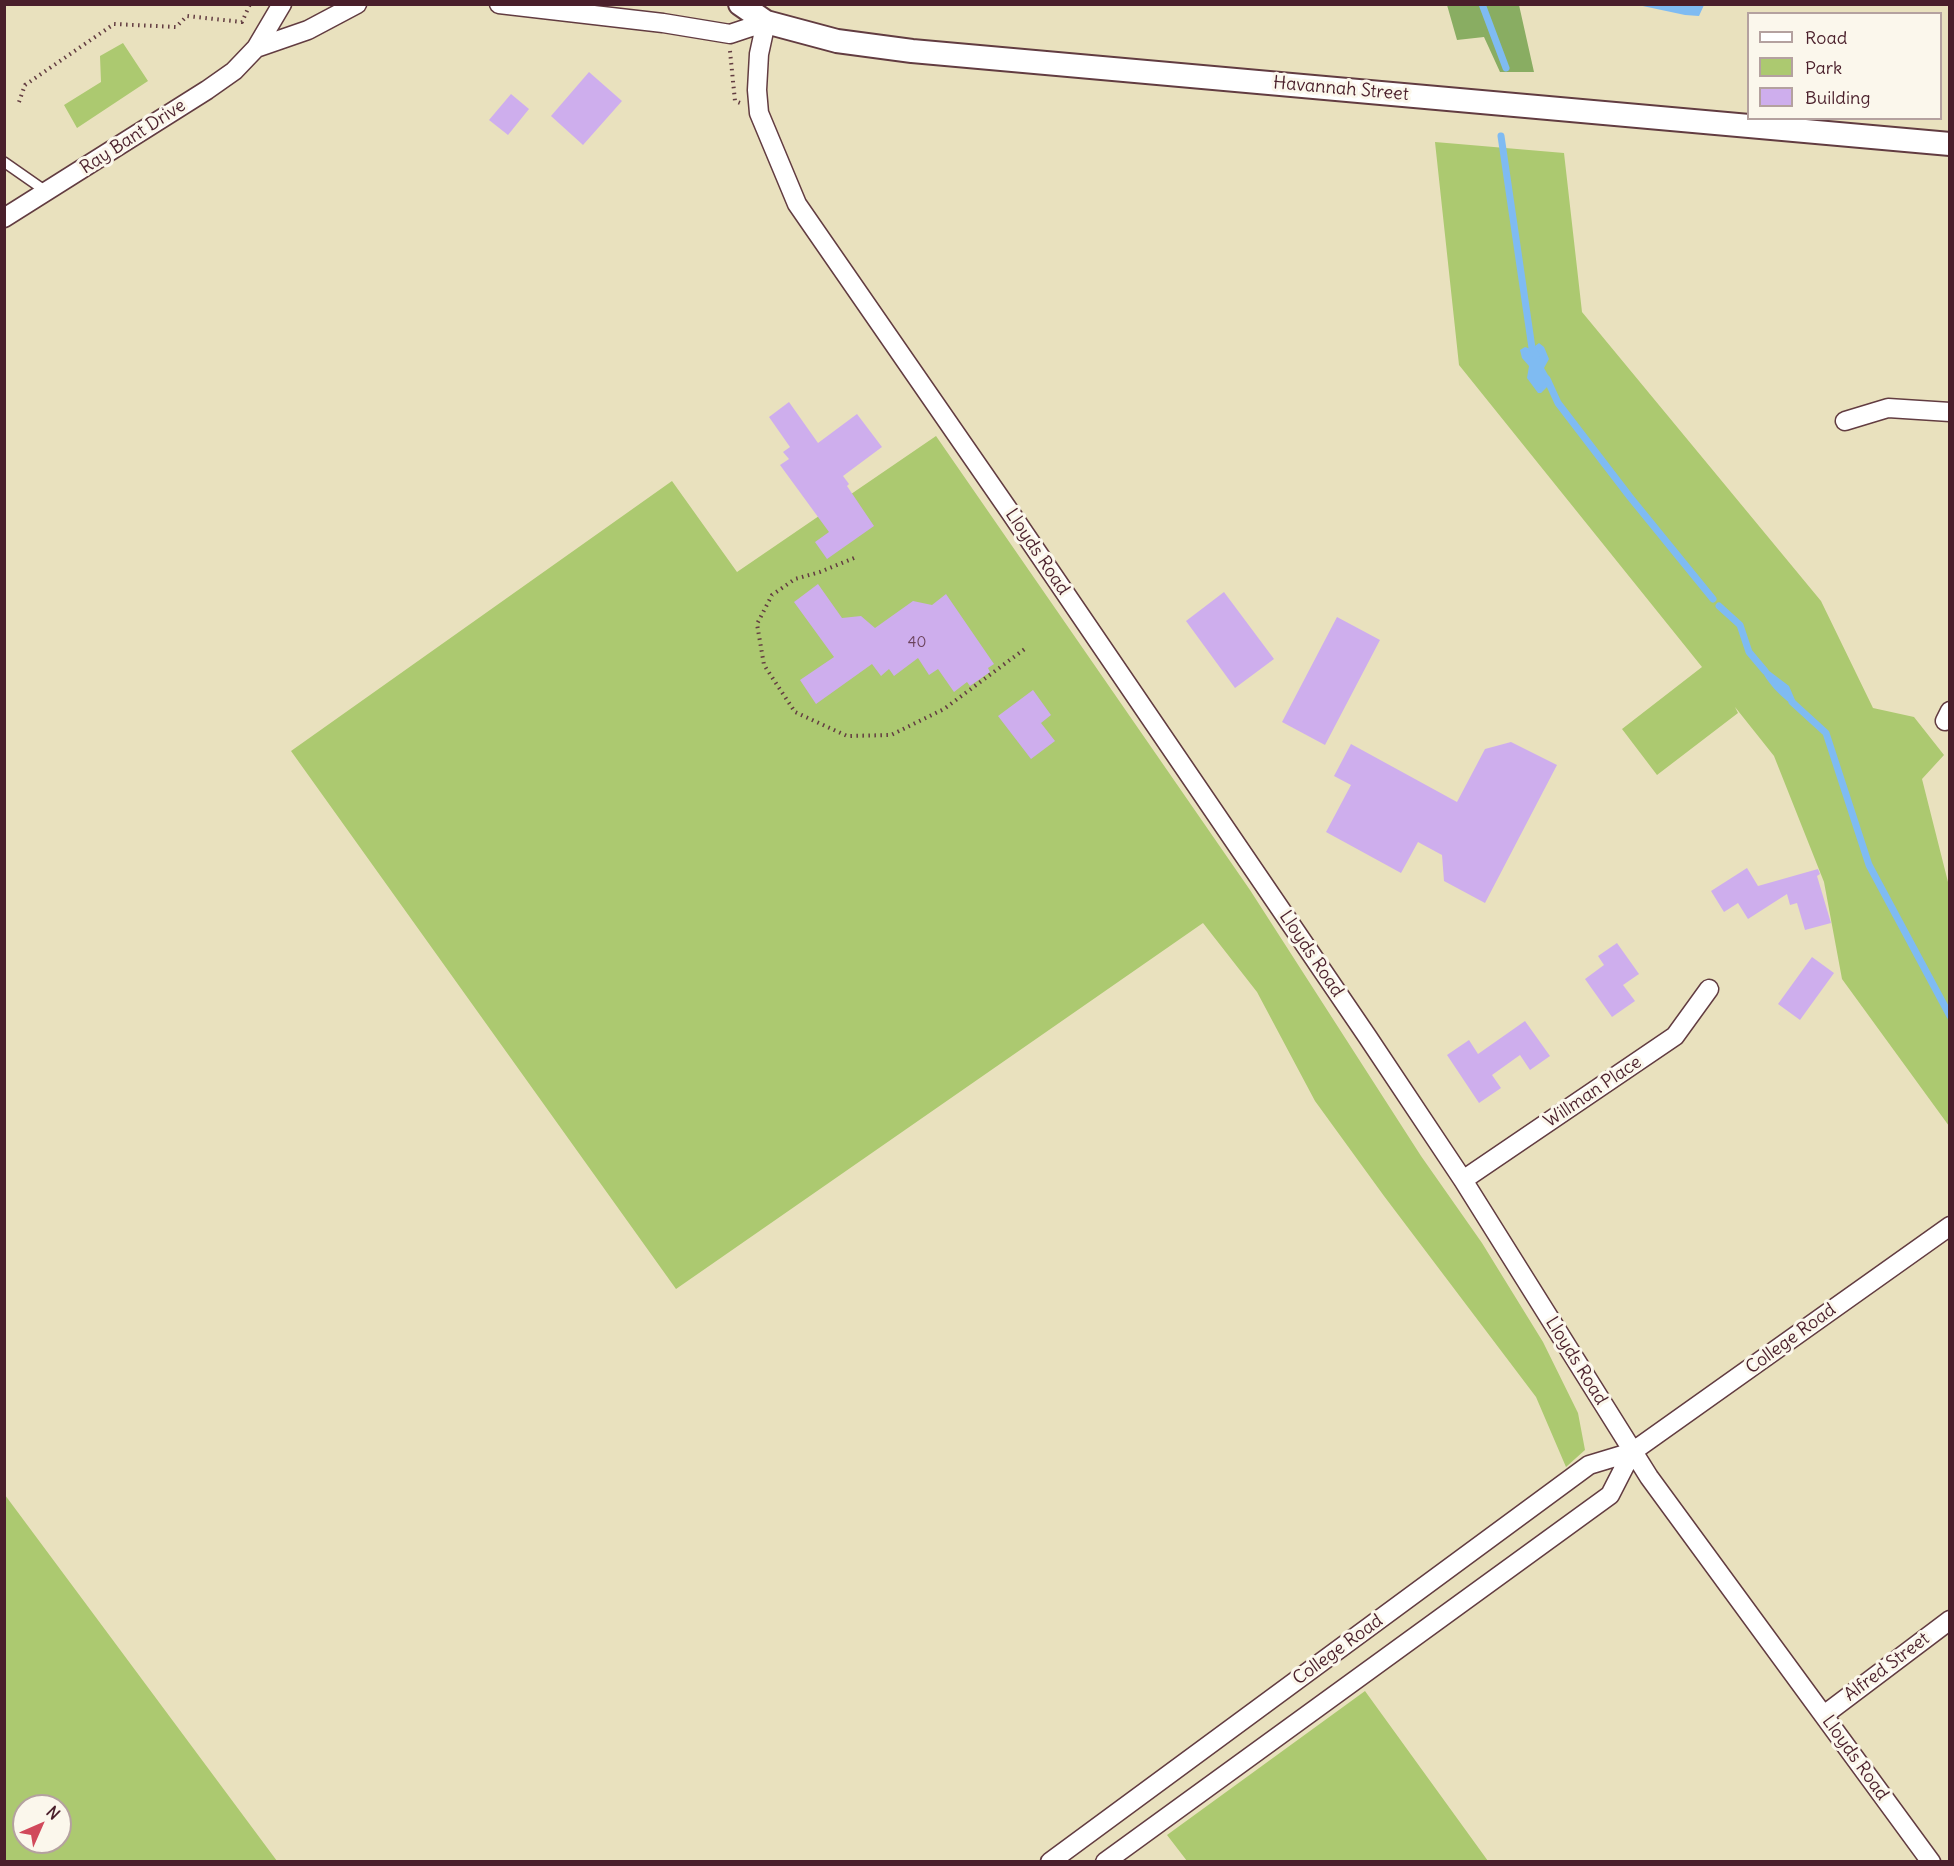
<!DOCTYPE html>
<style>
body{margin:0}
#map{position:relative;width:1954px;height:1866px;overflow:hidden;background:#e9e1be;font-family:Delius,sans-serif}
canvas{display:block}
.frame{position:absolute;inset:0;border:6px solid #4a1f2b;pointer-events:none}
.legend{position:absolute;left:1747px;top:12px;width:195px;height:108px;box-sizing:border-box;background:#fbf7ec;border:2px solid #b4a19f;margin:0;padding:8px 10px;list-style:none;font-size:18px;color:#4a1f2b}
.legend li{display:flex;align-items:center;gap:12px;height:30px}
.legend b{width:30px;border:2px solid #b4a19f}
.north{position:absolute;left:12px;top:1794px;width:60px;height:60px;box-sizing:border-box;background:#fbf7ec;border:2px solid #b4a19f;border-radius:50%;rotate:45deg;font-size:16px;font-weight:700;line-height:24px;text-align:center;color:#4a1f2b}
.north::after{content:'';display:block;margin:auto;width:21px;height:27px;background:#d1495b;clip-path:polygon(50% 0,100% 100%,50% 72%,0 100%)}
</style>
<div id="map">
<canvas width="1954" height="1866"></canvas>
<div class="frame"></div>
<ul class="legend">
<li><b style="height:8px;background:#fff"></b>Road</li>
<li><b style="height:16px;background:#acc970"></b>Park</li>
<li><b style="height:16px;background:#ceaeed"></b>Building</li>
</ul>
<div class="north">N</div>
</div>
<script>
const c = document.querySelector('canvas').getContext('2d');
c.lineJoin = 'round';
function paint(path, color) { c.fillStyle = color; c.fill(path, 'evenodd'); }
function strokePath(path, color, width, dash) { c.strokeStyle = color; c.lineWidth = width; c.lineCap = dash ? 'butt' : 'round'; c.setLineDash(dash || []); c.stroke(path); }
function drawText(font, color, halo, rows, align = 'center') {
  c.font = font + ' Delius,sans-serif'; c.lineWidth = 6; c.setLineDash([]); c.textBaseline = 'middle'; c.strokeStyle = halo; c.fillStyle = color; for (const [text, x, y, turn = 0] of rows) {
    c.save(); c.translate(x, y); c.rotate((+turn || 0) * Math.PI / 180); c.textAlign = isNaN(turn) ? turn : align; if (halo) c.strokeText(text, 0, 0); c.fillText(text, 0, 0); c.restore();
  }
}
const green = new Path2D(`
 M123,43L148,81L77,128L64,105L101,82L100,56Z
 M1435,142L1564,153L1582,312L1821,601L1873,708L1914,717L1944,755L1922,779L1949,886V1126L1842,979L1824,882L1774,756L1735,707L1738,713L1657,775L1622,729L1702,667L1459,365Z
 M936,436L1250,890L1421,1156L1482,1243L1543,1342L1578,1413L1585,1450L1566,1467L1536,1397L1384,1196L1315,1101L1257,992L1203,923L676,1289L291,751L672,481L737,572Z
 M5,1495L277,1861H5ZM24,1806H60V1842H24Z
 M1365,1691L1488,1861H1187L1167,1835Z`);
const forest = new Path2D(`
 M1447,5H1519L1534,72H1500L1484,37L1457,40Z`);
const water = new Path2D(`
 M1638,5L1704,4V5L1699,16L1685,15Z
 M1539,343L1544,347L1549,359L1544,368L1552,382L1541,393H1538L1527,378L1529,366L1522,358L1520,350L1525,347L1531,349Z
 M1760,664L1789,686L1798,707C1785,703 1761,677 1760,664Z`);
const stream = new Path2D(`
 M1482,4L1506,68
 M1501,136L1532,348L1536,355
 M1547,379L1558,403L1630,497L1713,599
 M1719,606L1740,625L1749,652L1765,671
 M1792,702L1826,733L1869,865L1950,1016`);
const building = new Path2D(`
 M589,72L622,101L583,145L551,116Z
 M511,94L529,109L508,135L489,120Z
 M789,402L818,443L857,414L882,447L843,476L849,484L847,486L874,526L827,559L815,542L829,532L780,465L789,459L783,452L790,447L769,417Z
 M818,584L842,618L861,616L875,628L913,601L932,605L946,594L994,664L988,668L990,672L970,686L967,682L954,692L938,669L929,675L918,658L894,676L889,669L881,676L872,664L816,704L800,680L834,657L794,602Z
 M1224,592L1274,659L1235,688L1186,621Z
 M1337,617L1380,640L1325,745L1282,722Z
 M1033,690L1051,715L1041,723L1055,741L1031,759L998,716Z
 M1511,742L1557,765L1485,903L1444,881L1442,855L1418,842L1401,873L1326,832L1351,785L1334,776L1351,744L1457,802L1485,749Z
 M1747,868L1758,886L1818,869L1820,874L1817,876L1831,923L1805,930L1797,903L1790,905L1787,894L1748,919L1738,903L1724,912L1711,891Z
 M1617,943L1639,974L1623,985L1635,1001L1612,1017L1585,979L1604,965L1598,956Z
 M1812,957L1834,973L1800,1020L1778,1004Z
 M1525,1021L1550,1056L1530,1070L1520,1055L1492,1075L1501,1088L1479,1103L1447,1055L1469,1040L1478,1054Z`);
const path = new Path2D(`
 M730,51L735,101L740,103
 M19,102L25,85L114,24L176,27L187,16L242,22L250,4
 M854,558L820,572L795,579L772,595L757,624L764,665L795,712L847,736L891,735L944,709L1026,648`);
const service = new Path2D(`
 M4,162L47,192`);
const minor = new Path2D(`
 M499,4L663,23L730,34L766,22
 M766,22L759,54L757,90L759,113L797,204L1010,512L1367,1036L1463,1180L1649,1477L1931,1862
 M256,48L308,30L357,4
 M4,218L207,90L234,71L256,48L282,4
 M1845,421L1888,408L1950,412
 M1945,721L1950,711
 M1463,1180L1675,1036L1709,989
 M1824,1715L1950,1620
 M1050,1862L1589,1465L1632,1452L1950,1226
 M1105,1862L1610,1495L1632,1452`);
const tertiary = new Path2D(`
 M740,4L766,22L837,41L912,51L1950,144`);
const numberNames = [
 ["40",917,643]
];
const streetNames = [
 ["Havannah Street",1341,89,5],
 ["Ray Bant Drive",133,137,-33],
 ["Lloyds Road",1037,552,56],
 ["Lloyds Road",1311,954,56],
 ["Willman Place",1593,1092,-34],
 ["College Road",1791,1339,-36],
 ["Lloyds Road",1576,1361,58],
 ["College Road",1338,1650,-36],
 ["Alfred Street",1887,1667,-37],
 ["Lloyds Road",1855,1758,54]
];
paint(green, '#acc970');
paint(forest, '#89ad62');
paint(water, '#7fbbf2');
strokePath(stream, '#7fbbf2', 7);
paint(building, '#ceaeed');
strokePath(service, '#623c41', 12);
strokePath(minor, '#623c41', 21);
strokePath(tertiary, '#623c41', 26);
strokePath(path, '#623c41', 4, [1.5, 4.5]);
strokePath(service, '#fff', 9);
strokePath(minor, '#fff', 18);
strokePath(tertiary, '#fff', 22);
drawText('15px', '#6b435c', null, numberNames);
drawText('18px', '#4a1f2b', '#fbf7ec', streetNames);
</script>
